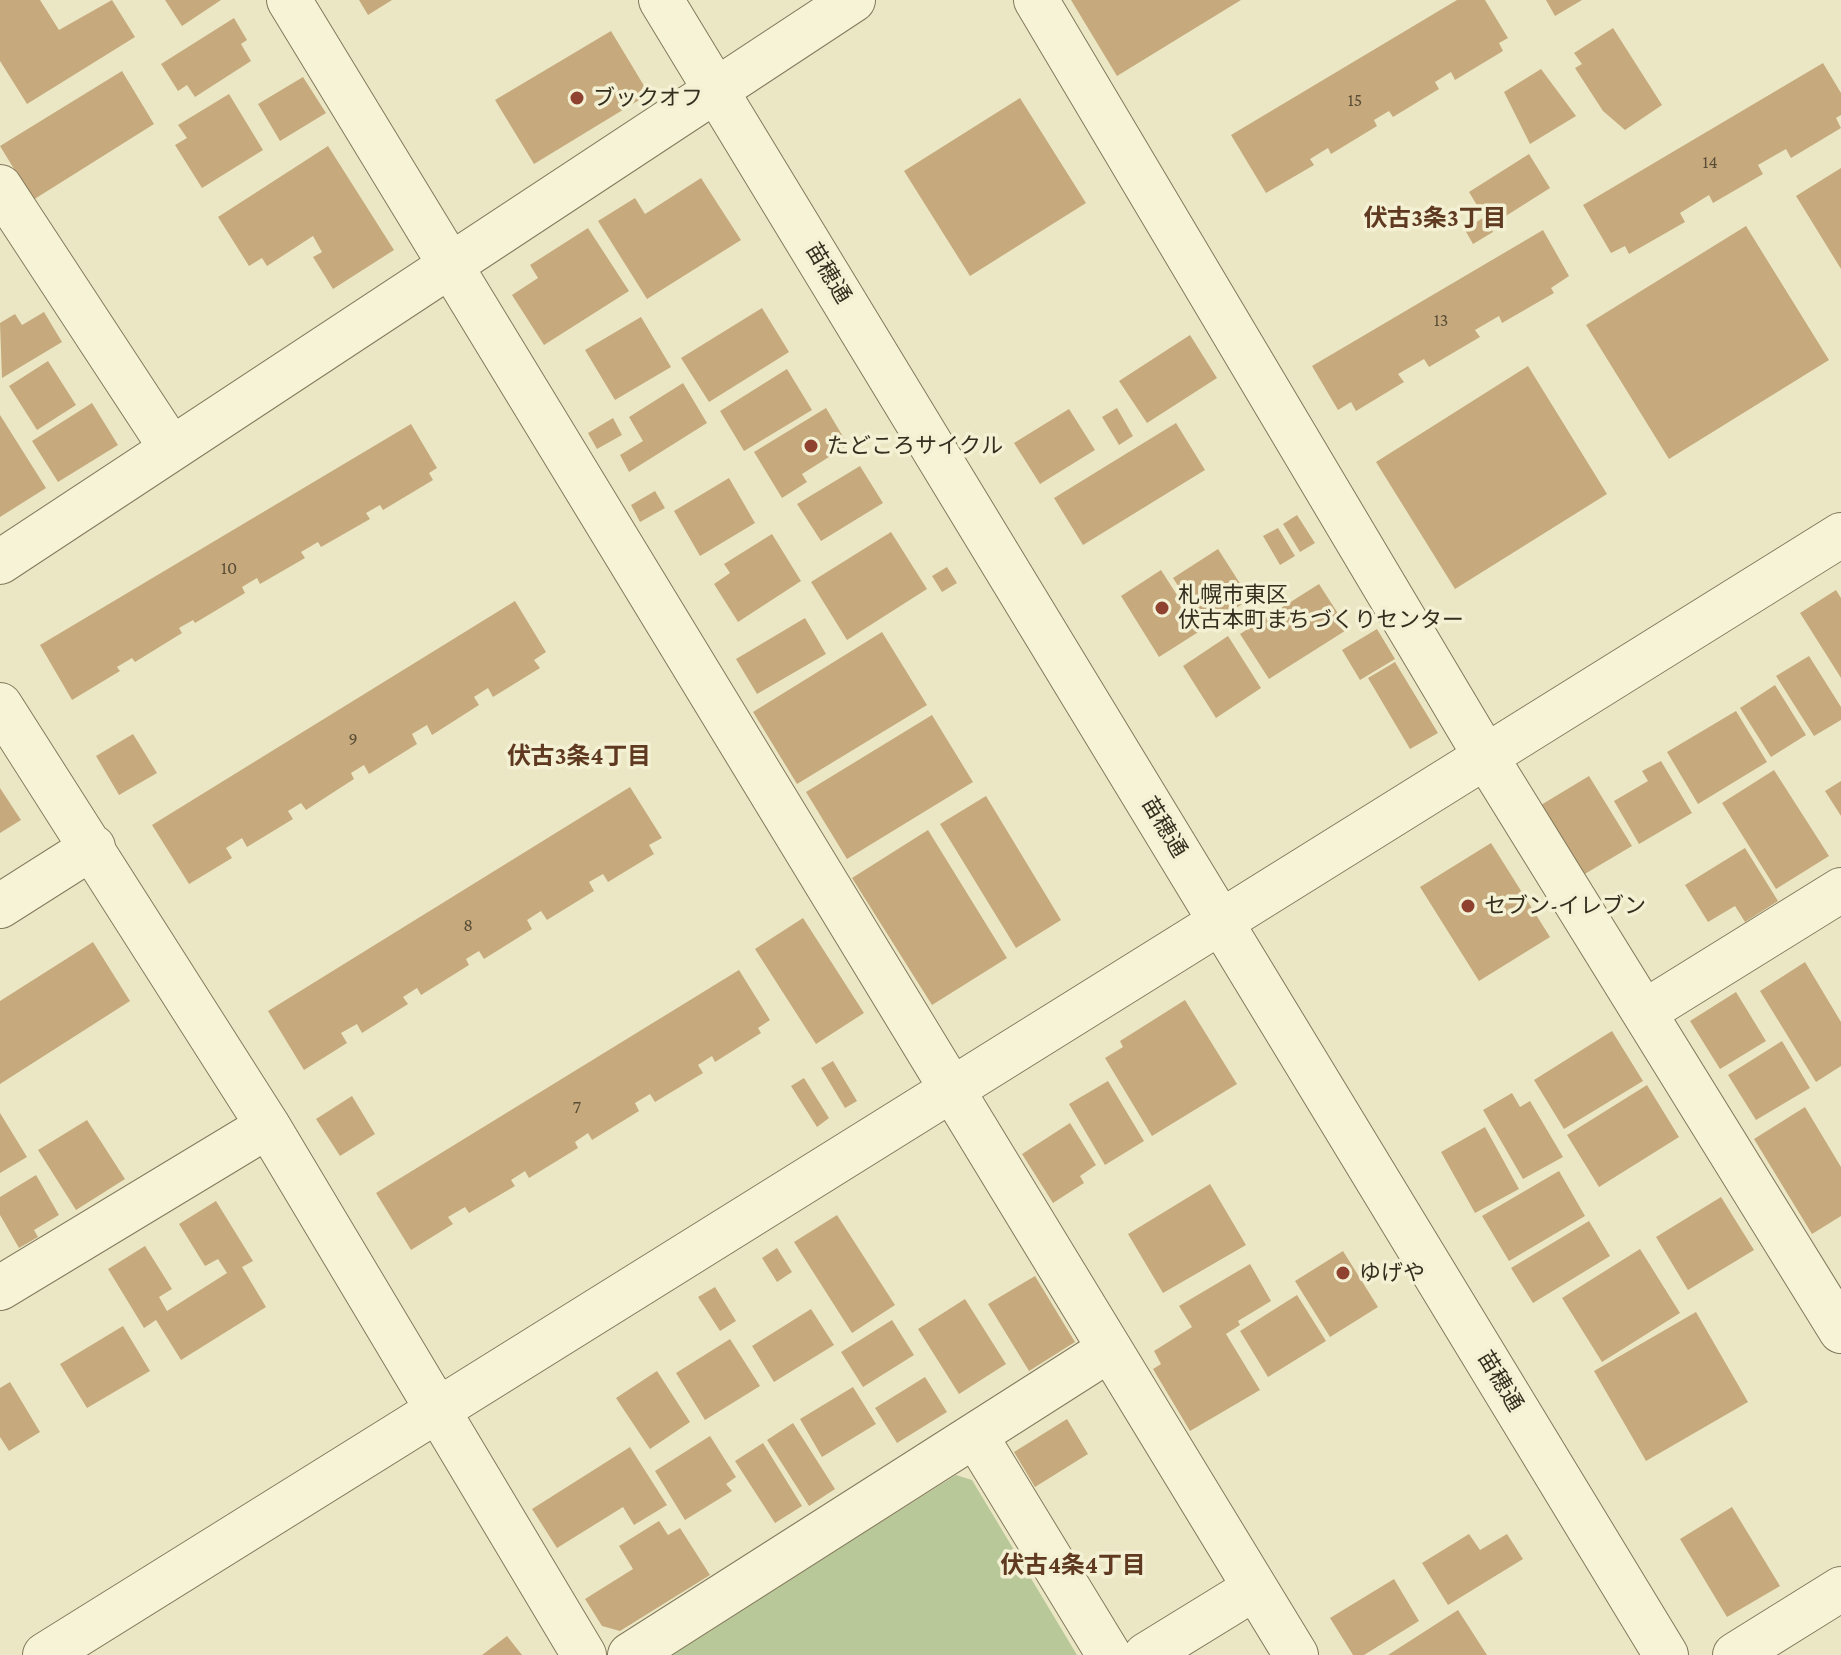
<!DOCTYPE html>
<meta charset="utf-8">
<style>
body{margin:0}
canvas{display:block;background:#ebe7c4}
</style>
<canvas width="1841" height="1655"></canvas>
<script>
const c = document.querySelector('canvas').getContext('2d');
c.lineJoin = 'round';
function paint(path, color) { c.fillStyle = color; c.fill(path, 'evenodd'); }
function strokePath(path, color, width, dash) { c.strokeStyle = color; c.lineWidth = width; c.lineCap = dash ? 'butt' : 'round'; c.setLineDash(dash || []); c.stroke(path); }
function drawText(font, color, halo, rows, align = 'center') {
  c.font = font + ' "Crimson Pro","Noto Sans JP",serif'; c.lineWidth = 7; c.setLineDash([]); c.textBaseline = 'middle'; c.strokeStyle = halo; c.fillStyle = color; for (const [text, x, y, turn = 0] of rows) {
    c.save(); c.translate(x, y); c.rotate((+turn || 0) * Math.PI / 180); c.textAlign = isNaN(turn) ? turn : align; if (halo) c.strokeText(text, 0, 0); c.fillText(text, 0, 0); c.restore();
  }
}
const green = new Path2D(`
 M956,1475L972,1480L1077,1655H669Z`);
const building = new Path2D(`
 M0,0H40L59,30L112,0L135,37L27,104L0,61Z
 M165,0H221L182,26Z
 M359,0H392L368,15Z
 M1071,0H1241L1117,76Z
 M1457,0H1485L1508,38L1499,43L1503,51L1455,80L1451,72L1435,82L1439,89L1393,117L1389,111L1374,120L1377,126L1331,154L1328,148L1310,159L1314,165L1266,193L1231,135Z
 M1546,0H1582L1555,16Z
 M234,18L247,40L241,44L251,61L195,97L187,85L178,91L161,64Z
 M1613,28L1662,105L1625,130L1603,111L1575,68L1582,64L1574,53Z
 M611,31L649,94L534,164L495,100Z
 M1823,63L1841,93V115L1836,118L1841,128L1791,158L1786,149L1758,165L1763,174L1713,203L1709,195L1680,213L1685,222L1629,254L1625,246L1611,253L1583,205Z
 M1541,69L1576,116L1530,144L1504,92Z
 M122,71L154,124L33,200L0,146Z
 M303,77L326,113L280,141L258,104Z
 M229,94L263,150L202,188L175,145L187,138L178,125Z
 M1020,98L1086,203L970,276L904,171Z
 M328,146L394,250L333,289L313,257L322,252L313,236L267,266L262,258L249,266L218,217Z
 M1529,154L1550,188L1490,226L1493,232L1473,244L1465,230L1484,217L1469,192Z
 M1841,168V269L1796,196Z
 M701,178L741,240L647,299L598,221L635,198L645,214Z
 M1746,226L1829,360L1669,459L1586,325Z
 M588,228L629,291L544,345L512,295L538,278L530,265Z
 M1543,230L1569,276L1551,288L1554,293L1502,323L1499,316L1475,330L1480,337L1429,367L1424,359L1398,374L1404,382L1356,411L1351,402L1338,410L1312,366Z
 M762,308L789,352L709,402L681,358Z
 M44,312L62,342L2,378L0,323L15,314L22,325Z
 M641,317L671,367L615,400L585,350Z
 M1190,335L1217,378L1147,423L1119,381Z
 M48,361L76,405L37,430L9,386Z
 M1528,366L1607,494L1455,589L1376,462Z
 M787,369L812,410L744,451L720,411Z
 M683,383L707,423L629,472L620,455L643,441L629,417Z
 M92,403L118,445L58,482L32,441Z
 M826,408L848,445L802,474L807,482L782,498L754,452Z
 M1117,408L1133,436L1119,445L1102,417Z
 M1069,409L1095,450L1040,484L1014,443Z
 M0,415L46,488L0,517Z
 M613,418L622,435L597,449L588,433Z
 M1176,423L1205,470L1083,545L1054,498Z
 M411,424L437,468L429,473L433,480L383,510L380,505L366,513L370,519L321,547L318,542L301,552L305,558L260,584L257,578L242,587L245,593L195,623L193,620L179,628L182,633L135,662L132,658L117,667L120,671L72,700L40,645Z
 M860,466L883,503L821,541L797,504Z
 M729,478L755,523L700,556L674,511Z
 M655,491L665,508L640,522L631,505Z
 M1297,515L1315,543L1300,552L1283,524Z
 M1278,528L1295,556L1280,565L1263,536Z
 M891,532L927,589L847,640L811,582Z
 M772,534L801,581L738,622L714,584L730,573L724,564Z
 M1218,549L1250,599L1205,628L1173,578Z
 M947,567L957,583L942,592L932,576Z
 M1161,570L1200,631L1159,657L1121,596Z
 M1319,584L1348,629L1269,679L1240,634Z
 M1836,590L1841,598V678L1800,613Z
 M515,601L546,652L534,660L540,668L493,697L488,688L474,697L479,705L432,735L427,725L412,734L417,744L369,774L364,765L351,773L354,779L306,810L301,803L288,811L293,819L247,847L242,838L226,848L232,858L189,884L152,825Z
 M805,618L826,654L757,694L736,659Z
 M1377,629L1395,659L1360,680L1342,650Z
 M882,632L927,705L797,784L753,712Z
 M1228,636L1261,688L1216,718L1183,666Z
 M1809,656L1841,707V720L1814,736L1776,676Z
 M1395,662L1438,733L1410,749L1368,678Z
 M1775,685L1806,735L1771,757L1740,708Z
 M1736,711L1767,762L1698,804L1667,752Z
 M932,715L973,782L847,859L806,792Z
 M133,734L157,773L119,795L96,756Z
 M1661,761L1692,813L1639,844L1614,801L1648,781L1642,771Z
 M1774,770L1829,856L1776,889L1722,803Z
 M1589,776L1632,846L1583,875L1541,805Z
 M1841,781V816L1825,791Z
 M630,787L662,838L649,845L654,854L608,882L603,874L589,882L594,891L547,920L541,911L527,920L532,929L484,959L479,951L466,959L469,965L421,995L417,988L403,997L408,1004L362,1033L357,1024L341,1033L347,1043L304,1070L268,1011Z
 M0,788L21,820L0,833Z
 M986,796L1061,920L1016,948L940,824Z
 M928,830L1007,958L932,1005L852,878Z
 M1491,843L1550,937L1479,981L1420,887Z
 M1745,848L1778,901L1745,922L1735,906L1708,922L1685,885Z
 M803,918L864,1013L816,1044L755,949Z
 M93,942L130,1001L0,1084V1001Z
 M1805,962L1841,1022V1066L1816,1082L1760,991Z
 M739,970L770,1020L758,1028L761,1033L715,1062L712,1056L698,1065L703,1073L655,1102L650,1094L635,1103L639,1111L592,1140L588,1133L575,1142L578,1148L529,1178L525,1171L511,1180L515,1186L469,1213L465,1207L448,1217L453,1224L411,1250L376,1193Z
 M1736,992L1766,1041L1720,1069L1690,1021Z
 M1185,1000L1237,1084L1152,1136L1105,1058L1123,1047L1120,1041Z
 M1612,1031L1643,1081L1564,1129L1534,1080Z
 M1782,1041L1810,1088L1756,1120L1728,1075Z
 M833,1061L857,1101L845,1108L821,1068Z
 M804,1078L829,1118L817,1127L791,1086Z
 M1108,1081L1144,1141L1105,1165L1069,1104Z
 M1647,1085L1679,1137L1599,1187L1567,1135Z
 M1512,1093L1520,1107L1530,1101L1563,1157L1523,1179L1483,1110Z
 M352,1096L375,1134L340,1156L316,1119Z
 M1805,1107L1841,1167V1216L1812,1234L1754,1139Z
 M0,1113L27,1157L0,1173Z
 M87,1120L125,1179L76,1210L38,1150Z
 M1070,1123L1096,1165L1080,1176L1084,1183L1053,1203L1022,1154Z
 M1485,1127L1519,1189L1475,1213L1441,1152Z
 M1559,1171L1585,1216L1509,1261L1482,1216Z
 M36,1175L59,1215L34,1230L38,1237L19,1248L0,1215V1197Z
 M1210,1184L1246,1245L1163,1293L1128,1234Z
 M1721,1197L1754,1250L1688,1290L1656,1237Z
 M216,1201L253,1261L242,1267L266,1307L181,1360L156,1320L144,1328L108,1269L145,1246L172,1289L159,1297L167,1311L227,1273L218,1259L205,1266L179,1224Z
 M837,1215L895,1305L852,1333L794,1242Z
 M1589,1221L1610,1256L1533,1303L1511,1268Z
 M777,1248L792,1272L777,1282L762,1258Z
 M1640,1249L1680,1313L1602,1362L1562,1298Z
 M1343,1251L1378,1307L1330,1337L1295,1281Z
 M1250,1264L1271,1301L1238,1321L1240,1325L1226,1334L1260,1390L1190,1431L1153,1369L1161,1364L1154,1351L1192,1327L1179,1306Z
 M1035,1276L1075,1342L1029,1371L988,1304Z
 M715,1287L736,1321L720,1331L698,1297Z
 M1297,1295L1326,1341L1268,1377L1240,1331Z
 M965,1299L1006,1364L959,1394L918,1329Z
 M811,1309L834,1345L774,1382L752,1346Z
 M1696,1312L1748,1402L1646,1461L1594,1371Z
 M892,1320L914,1355L863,1387L841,1352Z
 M123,1326L150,1371L87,1408L60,1364Z
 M730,1339L760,1386L705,1420L676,1373Z
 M657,1371L690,1422L650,1449L616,1398Z
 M925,1377L947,1412L897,1443L875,1408Z
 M10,1382L40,1432L9,1451L0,1437V1388Z
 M853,1387L876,1424L822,1457L800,1419Z
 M1067,1419L1088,1454L1035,1487L1014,1452Z
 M793,1423L835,1489L809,1506L767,1440Z
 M710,1436L736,1477L726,1484L732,1491L685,1520L655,1471Z
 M763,1443L802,1506L775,1523L735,1461Z
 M630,1447L667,1505L634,1525L623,1507L557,1548L532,1509Z
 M1732,1507L1780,1586L1727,1617L1680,1539Z
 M659,1521L668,1535L680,1528L710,1575L620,1631L602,1626L585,1599L633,1569L619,1546Z
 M1469,1534L1480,1550L1507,1534L1523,1559L1448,1605L1422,1563Z
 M1394,1579L1419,1621L1364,1655H1353L1330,1618Z
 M1458,1610L1487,1655H1388Z
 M507,1636L522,1655H482Z`);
const minor = new Path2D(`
 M289,0L1296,1655
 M661,0L1666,1655
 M1036,0L1486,757L1841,1331
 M0,187L171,448
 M0,562L853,0
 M0,705L268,1126L584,1655
 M0,906L93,847
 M1646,1011L1841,890
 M0,1288L268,1126
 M975,1435L1109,1655
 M45,1655L1841,535
 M630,1655L1110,1349
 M1146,1655L1255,1588
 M1735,1655L1841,1589`);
const markers = [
 [577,98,8,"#8f4230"],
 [811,446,8,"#8f4230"],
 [1162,608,8,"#8f4230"],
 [1468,906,8,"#8f4230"],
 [1343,1273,8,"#8f4230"]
];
const numberNames = [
 ["15",1355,100],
 ["14",1710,162],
 ["13",1441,320],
 ["10",229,568],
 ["9",353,739],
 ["8",468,925],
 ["7",577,1107]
];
const poiNames = [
 ["ブックオフ",593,98],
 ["たどころサイクル",827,446],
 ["札幌市東区",1178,595],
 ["伏古本町まちづくりセンター",1178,620],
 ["セブン-イレブン",1484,906],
 ["ゆげや",1359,1273]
];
const streetNames = [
 ["苗穂通",828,273,59],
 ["苗穂通",1164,827,59],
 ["苗穂通",1500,1381,59]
];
const neighbourhoodNames = [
 ["伏古3条3丁目",1435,219],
 ["伏古3条4丁目",579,757],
 ["伏古4条4丁目",1073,1566]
];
paint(green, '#b9c899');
paint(building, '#c6aa7d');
strokePath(minor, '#84795c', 46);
strokePath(minor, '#f6f3d7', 44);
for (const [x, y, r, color] of markers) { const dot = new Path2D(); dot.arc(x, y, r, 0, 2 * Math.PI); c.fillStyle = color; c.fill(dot); strokePath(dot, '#f3f0d3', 3); }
drawText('18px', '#594d36', null, numberNames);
drawText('22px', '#352e1f', '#f3f0d3', poiNames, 'left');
drawText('22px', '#352e1f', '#f3f0d3', streetNames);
drawText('bold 24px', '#5f3a21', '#f3f0d3', neighbourhoodNames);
</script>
